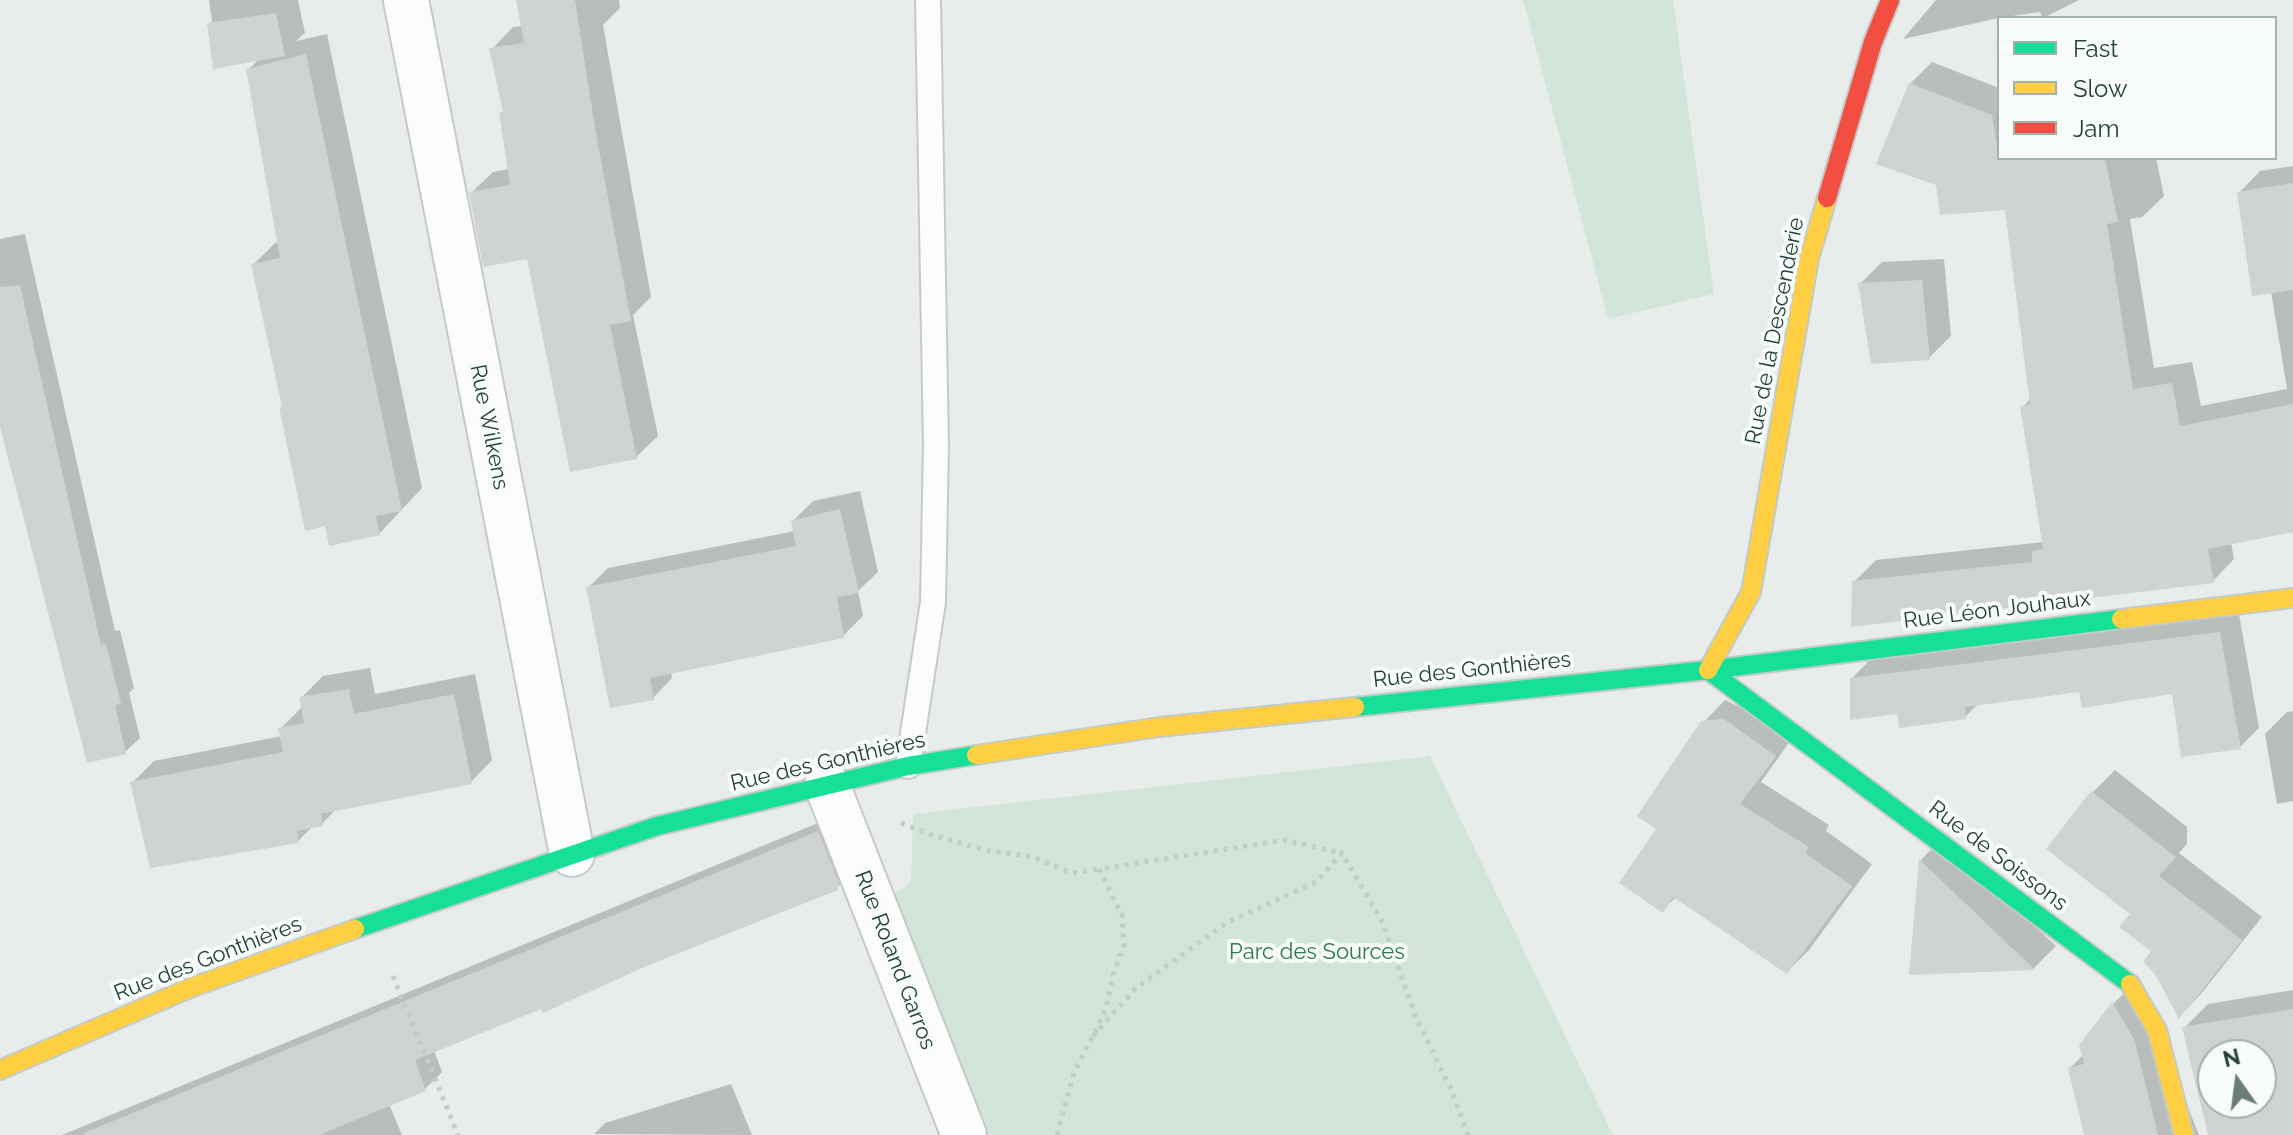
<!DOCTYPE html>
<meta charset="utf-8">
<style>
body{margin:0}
#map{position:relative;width:2293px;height:1135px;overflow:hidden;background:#e8edeb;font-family:Raleway,sans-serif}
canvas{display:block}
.legend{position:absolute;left:1997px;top:16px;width:280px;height:144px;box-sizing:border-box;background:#f7fbf9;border:2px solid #a3b1ad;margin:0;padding:10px 14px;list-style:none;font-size:24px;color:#24423a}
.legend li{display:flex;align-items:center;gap:16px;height:40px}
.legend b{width:40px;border:2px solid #a3b1ad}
.north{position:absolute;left:2197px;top:1039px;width:80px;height:80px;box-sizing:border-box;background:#f7fbf9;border:2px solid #a3b1ad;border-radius:50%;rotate:346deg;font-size:22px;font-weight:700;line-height:32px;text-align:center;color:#24423a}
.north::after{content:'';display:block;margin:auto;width:28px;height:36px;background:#697e78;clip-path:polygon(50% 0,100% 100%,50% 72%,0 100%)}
</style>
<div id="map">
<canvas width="2293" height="1135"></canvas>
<ul class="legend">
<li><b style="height:10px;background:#16e098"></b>Fast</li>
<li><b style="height:10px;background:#ffcf43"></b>Slow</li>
<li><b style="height:10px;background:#f24e42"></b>Jam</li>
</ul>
<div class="north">N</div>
</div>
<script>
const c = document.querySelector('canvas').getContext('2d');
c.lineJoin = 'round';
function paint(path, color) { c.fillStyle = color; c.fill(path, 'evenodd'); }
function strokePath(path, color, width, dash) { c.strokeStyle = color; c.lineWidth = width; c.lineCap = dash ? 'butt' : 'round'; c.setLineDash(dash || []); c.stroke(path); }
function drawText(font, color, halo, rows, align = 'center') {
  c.font = font + ' Raleway,sans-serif'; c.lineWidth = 8; c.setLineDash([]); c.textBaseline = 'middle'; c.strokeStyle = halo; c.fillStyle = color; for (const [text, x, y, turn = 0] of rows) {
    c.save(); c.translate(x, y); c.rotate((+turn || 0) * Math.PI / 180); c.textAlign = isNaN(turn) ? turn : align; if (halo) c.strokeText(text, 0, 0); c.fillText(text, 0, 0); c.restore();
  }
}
const green = new Path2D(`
 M1523,0H1673L1714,294L1608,319Z
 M1430,756L1613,1135H980L889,897L911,882L913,814Z`);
const shadow = new Path2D(`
 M209,0H298L305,33L296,41L327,34L422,488L379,534L327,524L254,264L275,243L279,242L248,70L259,59L209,24L212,21Z
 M518,0H619L620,8L603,25L651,297L633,315L658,436L636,457L528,257L471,193L493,172L509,169L501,113L504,110L492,49L513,27L523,26Z
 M1936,0H2079L2043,18L2040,12L1999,18L1903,39Z
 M1932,62L1999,88V158H2156L2164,196L2142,217L2130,219L2154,368L2192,362L2201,406L2287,389L2271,291L2239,193L2260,171L2293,166V519L2231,542L2234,559L2213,581L1854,582L1876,560L2044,542L2023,407L2031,398L2006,208L1938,184L1910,84Z
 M25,234L115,631L120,630L134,688L129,693L140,738L125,752L0,421V239Z
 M1944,259L1951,336L1929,358L1860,284L1882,262Z
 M860,491L878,572L858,591L863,616L843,636L671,672L672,678L653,698L588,588L608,568L795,531L793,521L813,501Z
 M2239,614L2259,728L2240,747L2173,692L2081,690L1979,703L1965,717L1899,712L1852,678L1871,659Z
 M370,668L375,694L475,674L492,760L471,782L337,808L322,824L313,826L298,841L132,783L154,761L282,736L280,729L302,707L301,698L323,676Z
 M1725,700L1796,733L1761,782L1829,825L1826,831L1872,864L1809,950L1787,972L1676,897L1663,910L1659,828L1703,723Z
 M2293,711V801L2277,804L2265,734L2287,712Z
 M2115,770L2187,827V844L2179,853L2262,917L2201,994L2180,1015L2154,951L2133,913L2049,849L2093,792Z
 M835,816L853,871L837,888L434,1050L442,1072L425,1089L389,1104L402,1135H62Z
 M1942,838L2056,946L2034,968L1911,973L1921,860Z
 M2137,980L2199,1135H2086L2070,1068L2084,1054L2082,1046L2114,1003Z
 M2293,990V1135H2210L2184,1028L2208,1004ZM2213,1055H2261V1103H2213Z
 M731,1084L752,1135L594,1134L605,1123Z`);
const building = new Path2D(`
 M516,0H575L595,128L631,321L610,325L637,459L570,472L527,259L483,267L469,192L510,185L499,113L503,112L489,48L524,43Z
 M276,13L285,56L213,69L207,23Z
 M306,54L402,511L376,516L380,535L329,546L325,526L305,531L279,407H282L251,264L280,258L246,69Z
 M1909,83L1992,115L1999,158H2105L2118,222L2107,224L2133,389L2172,383L2180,426L2293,404V532L2208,549L2214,583L1851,627L1852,581L2032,562V551L2043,549L2020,406L2030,405L2005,210L1940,215L1936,185L1876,164Z
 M2293,183V290L2252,296L2237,192Z
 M1922,280L1930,360L1871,364L1858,283Z
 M20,285L101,645L106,644L121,704L115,705L126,754L87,763L0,427V287Z
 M840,509L859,593L837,597L844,638L650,678L654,700L610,708L586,587L796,546L791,521Z
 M2220,632L2241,749L2181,757L2172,694L2082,708L2079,692L1965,707L1966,719L1899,728L1897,714L1850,720V678Z
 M349,689L354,714L454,694L472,784L321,814L323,826L297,831L299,843L150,868L130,782L283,752L278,728L304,723L299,697Z
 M1724,719L1776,756L1740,804L1809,847L1805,853L1852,886L1787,974L1673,897L1663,913L1619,883L1656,829L1637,816L1701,721Z
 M2091,791L2176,857L2159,876L2242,940L2179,1019L2155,974L2143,962L2151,951L2119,927L2130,914L2046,849Z
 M818,831L840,886L837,887L838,890L644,967L543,1013L541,1009L415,1060L426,1091L319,1135H85L84,1133Z
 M1919,859L2035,970L1909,975Z
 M2112,1002L2134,1039L2158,1135H2084L2068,1068L2084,1064L2079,1045Z
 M2293,1009V1135H2208L2182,1027ZM2213,1055H2261V1103H2213Z`);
const path = new Path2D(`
 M901,823L935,836L985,850L1033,857L1072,873L1099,869
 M393,976L458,1135
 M1093,1036L1136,988L1226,923L1316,882L1342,853L1383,923L1416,1018L1451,1089L1468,1135
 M1057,1135L1074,1073L1106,1009L1113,975L1124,945L1122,915L1099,869L1285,840L1341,853`);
const lane = new Path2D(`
 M908,766L933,602L936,445L928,0`);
const street = new Path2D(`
 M406,0L572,854
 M827,785L964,1135`);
const fast = new Path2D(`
 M1708,670L2130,984
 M1355,707L1708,670L2121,619
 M355,929L657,826L908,766L976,755`);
const slow = new Path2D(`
 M2121,619L2293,598
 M1708,670L1751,592L1809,259L1827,198
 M976,755L1159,727L1355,707
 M2130,984L2157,1030L2184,1135
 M0,1070L190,988L355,929`);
const jam = new Path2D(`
 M1827,198L1873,42L1890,0`);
const streetNames = [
 ["Rue de la Descenderie",1775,331,-79],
 ["Rue Wilkens",489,427,79],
 ["Rue Léon Jouhaux",1997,610,-7],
 ["Rue des Gonthières",1472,670,-6],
 ["Rue des Gonthières",828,762,-13],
 ["Rue de Soissons",1998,856,37],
 ["Rue des Gonthières",208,959,-21],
 ["Rue Roland Garros",895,960,69]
];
const parkNames = [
 ["Parc des Sources",1317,952]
];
paint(green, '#d1e6d8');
paint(shadow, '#0003');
paint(building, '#cfd4d2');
strokePath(lane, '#c5cac8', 28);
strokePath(street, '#c5cac8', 48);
strokePath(fast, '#c3cbc8', 22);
strokePath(slow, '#c3cbc8', 22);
strokePath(jam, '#c3cbc8', 22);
strokePath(path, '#c3ccca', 5, [4, 6]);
strokePath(lane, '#fcfcfc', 24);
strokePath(street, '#fcfcfc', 44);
strokePath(fast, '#16e098', 18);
strokePath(slow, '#ffcf43', 18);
strokePath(jam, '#f24e42', 18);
drawText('22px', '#24423a', '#f7fbf9', streetNames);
drawText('22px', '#2d7a4b', '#f7fbf9', parkNames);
</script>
